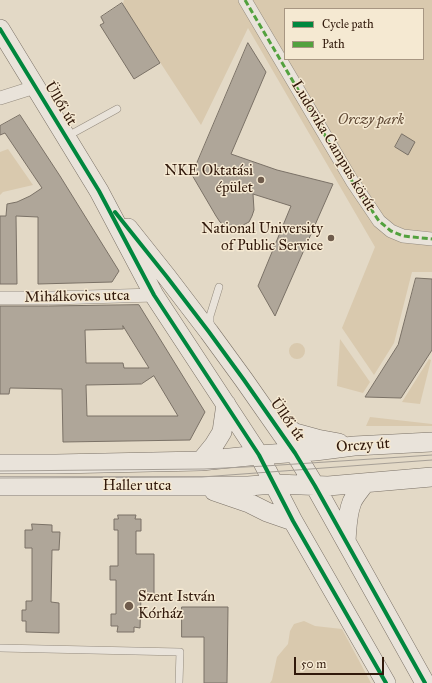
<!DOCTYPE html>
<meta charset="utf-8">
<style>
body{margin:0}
#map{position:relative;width:432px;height:683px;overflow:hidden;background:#e3d9c6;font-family:"IM FELL Great Primer",serif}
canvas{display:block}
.legend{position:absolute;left:284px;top:8px;width:140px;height:52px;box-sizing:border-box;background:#f5e9d2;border:1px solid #a79682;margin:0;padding:5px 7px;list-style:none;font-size:12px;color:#31190b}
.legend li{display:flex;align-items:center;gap:8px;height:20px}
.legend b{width:20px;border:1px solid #a79682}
.scale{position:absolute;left:294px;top:657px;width:90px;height:18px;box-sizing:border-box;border:2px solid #31190b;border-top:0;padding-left:5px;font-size:12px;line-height:14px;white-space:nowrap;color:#31190b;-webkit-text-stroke:3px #f5e9d2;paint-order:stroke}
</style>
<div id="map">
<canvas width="432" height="683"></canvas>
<ul class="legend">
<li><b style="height:5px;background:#00873e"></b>Cycle path</li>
<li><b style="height:5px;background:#52a13e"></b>Path</li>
</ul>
<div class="scale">50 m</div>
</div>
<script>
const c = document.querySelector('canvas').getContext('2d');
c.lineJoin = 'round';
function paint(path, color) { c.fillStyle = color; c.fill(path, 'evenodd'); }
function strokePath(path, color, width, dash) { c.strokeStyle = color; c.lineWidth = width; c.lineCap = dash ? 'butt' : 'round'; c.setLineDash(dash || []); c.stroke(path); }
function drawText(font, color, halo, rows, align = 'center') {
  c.font = font + ' "IM FELL Great Primer",serif'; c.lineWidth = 3; c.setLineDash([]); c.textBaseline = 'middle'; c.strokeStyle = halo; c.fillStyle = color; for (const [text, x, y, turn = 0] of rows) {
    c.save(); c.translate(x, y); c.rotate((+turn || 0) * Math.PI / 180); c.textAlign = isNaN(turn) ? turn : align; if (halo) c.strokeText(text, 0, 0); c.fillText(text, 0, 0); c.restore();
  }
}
const green = new Path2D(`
 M124,0H432V272H412L394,343L374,375L342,328L375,247L248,28L201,125L126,10L123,3ZM285,9H423V59H285Z
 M8,149L33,185L3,192L0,195V152Z
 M340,339L370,382L363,393L337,386Z
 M289 351a8 8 0 1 1 16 0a8 8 0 1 1-16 0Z
 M429,359L431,360L420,404L402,402Z
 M370,417L432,424V426H366Z
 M304,621L315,626L342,629L371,683H270L272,680L277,657L288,644L290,631L294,624Z`);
const building = new Path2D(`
 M122,3L160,63L134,79L100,25L104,23L101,17Z
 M248,43L266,72L231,154L277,170L333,184L275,316L258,286L291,206L253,194L254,210L252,216L249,222L243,225L237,227L231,228L225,226L220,222L216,216L192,175Z
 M20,115L60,176L119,271L112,282L38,284V217L16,216L17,284H0V216H6L7,204L17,202L30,196L42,188L5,133L0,135V126Z
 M402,134L415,142L408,155L395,147Z
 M416,278L432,279V350L401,398L365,397L398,345Z
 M139,305L205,412L190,440L63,442L62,389L10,388L9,394H0V306H48ZM123,326L149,368H124L123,363H86L85,330L123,329ZM154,376L178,416H87L86,385L141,384Z
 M118,515H136L135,519H141V531H136V554H154V598L141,597L140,628L134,627V632H117L118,626H111V614H116V580H110V566H118V530H114V519H118Z
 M32,524L52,525V532H60L59,550H52L51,602L59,603V633L26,632V621H22V610H26V601H32V548H25V530H32Z
 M182,607H228L227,683H204V637H182Z`);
const lane = new Path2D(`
 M66,137L117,109
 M210,326V316L219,287
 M0,648L180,652L179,683`);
const street = new Path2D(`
 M245,0L352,181L379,221L391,231L403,236L432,239
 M0,98L35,87
 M0,298H53L154,295`);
const secondary = new Path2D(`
 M0,29L99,191L154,295L259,455L293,521L386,683
 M128,228L167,277L209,332L244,380L295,453L315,486L425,683
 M276,420L295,433L317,439L339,443
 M201,461L214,445L222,432L226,404
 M0,464H56L201,461L259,455L315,451L354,446L432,442
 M0,486H248L275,484L328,486L432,477
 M214,491L249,503L267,512L293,521
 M346,541C347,528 347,514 352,502C355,495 361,489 365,483`);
const tram = new Path2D(`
 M0,471L204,469L265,466L432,455
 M0,478L202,477L432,460`);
const quiet = new Path2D(`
 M245,0L352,181L379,221L391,231L403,236L432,239`);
const cycleway = new Path2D(`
 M0,29L99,191L154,295L259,455L293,521L386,683
 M115,212L167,277L209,332L244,380L295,453L315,486L425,683`);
const markers = [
 [261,180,4,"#6f5c4c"],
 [331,238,4,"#6f5c4c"],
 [129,606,5,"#6f5c4c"]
];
const streetNames = [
 ["Üllői út",60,104,59],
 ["Ludovika Campus körút",333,146,59],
 ["Mihálkovics utca",77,297,-1],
 ["Üllői út",287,420,55],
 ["Orczy út",363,446,-4],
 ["Haller utca",137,486]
];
const parkNames = [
 ["Orczy park",371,120]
];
const poiNames = [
 ["NKE Oktatási",253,171],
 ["épület",253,188],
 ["National University",323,229],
 ["of Public Service",323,246],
 ["Szent István",138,597,"left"],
 ["Kórház",138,614,"left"]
];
paint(green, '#d9c9ae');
paint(building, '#afa699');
strokePath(building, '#7a7166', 1);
strokePath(lane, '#948b7e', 8);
strokePath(street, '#948b7e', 14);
strokePath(secondary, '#7a7166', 20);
strokePath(lane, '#e9e3da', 7);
strokePath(street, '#e9e3da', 13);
strokePath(secondary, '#e9e3da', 19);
strokePath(tram, '#a69f96', 1);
strokePath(quiet, '#52a13e', 3, [6, 3]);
strokePath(cycleway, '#00873e', 4);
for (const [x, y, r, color] of markers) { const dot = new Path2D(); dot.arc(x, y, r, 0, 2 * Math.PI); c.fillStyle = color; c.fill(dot); strokePath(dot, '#f5e9d2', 1.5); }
drawText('15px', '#31190b', '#f5e9d2', streetNames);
drawText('italic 15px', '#614a36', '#f5e9d2', parkNames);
drawText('15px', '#31190b', '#f5e9d2', poiNames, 'right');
</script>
